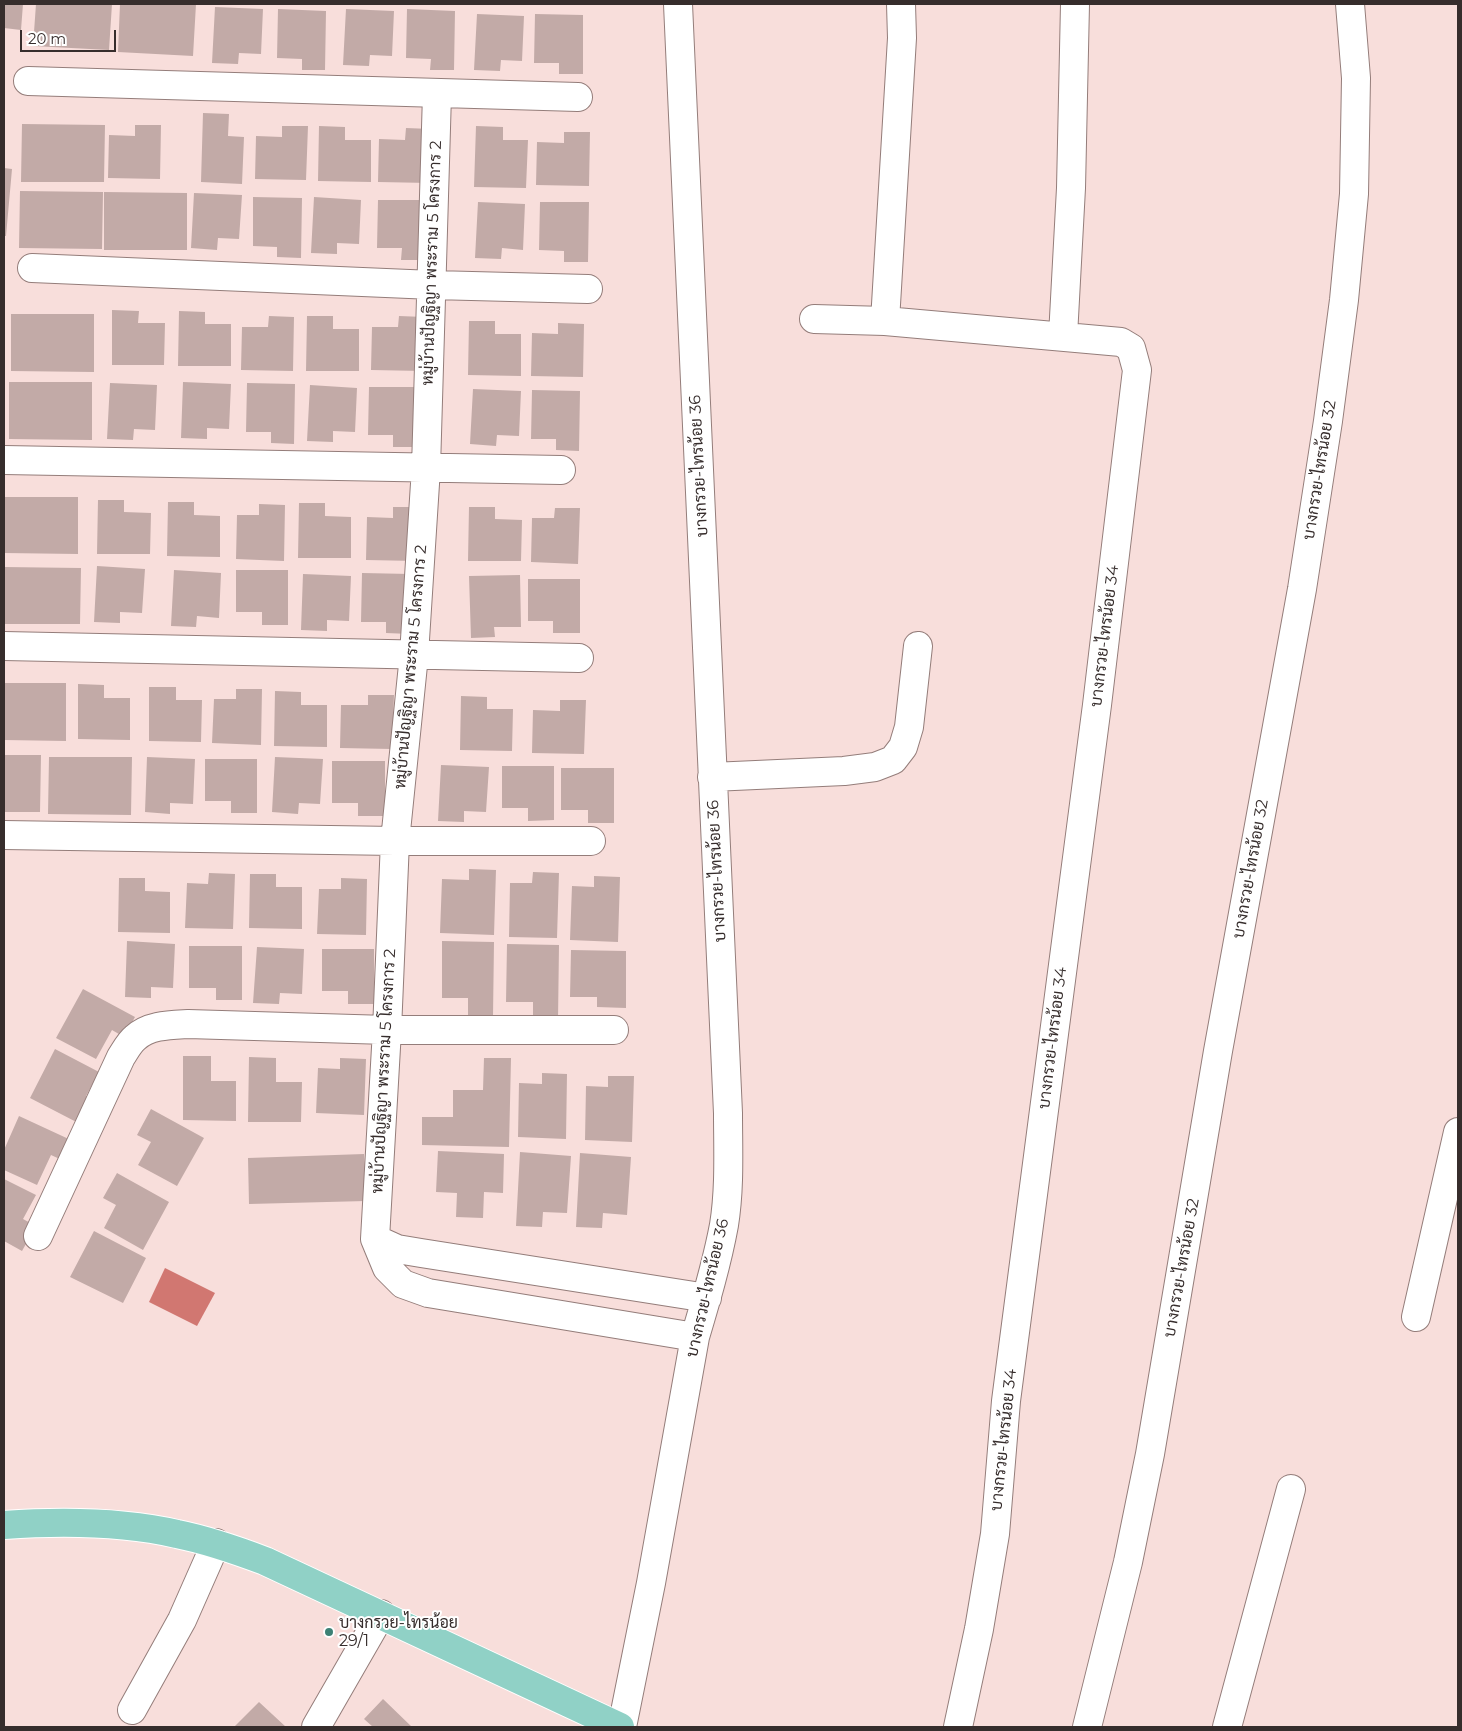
<!DOCTYPE html>
<meta charset="utf-8">
<style>
body{margin:0}
#map{position:relative;width:1462px;height:1731px;overflow:hidden;background:#f8dedb;font-family:Montserrat,sans-serif}
canvas{display:block}
.frame{position:absolute;inset:0;border:5px solid #362d2c;pointer-events:none}
.scale{position:absolute;left:20px;top:30px;width:96px;height:22px;box-sizing:border-box;border:2px solid #362d2c;border-top:0;padding-left:6px;font-size:15px;line-height:18px;white-space:nowrap;color:#362d2c;-webkit-text-stroke:4px #fff;paint-order:stroke}
</style>
<div id="map">
<canvas width="1462" height="1731"></canvas>
<div class="frame"></div>
<div class="scale">20 m</div>
</div>
<script>
const c = document.querySelector('canvas').getContext('2d');
c.lineJoin = 'round';
function paint(path, color) { c.fillStyle = color; c.fill(path, 'evenodd'); }
function strokePath(path, color, width, dash) { c.strokeStyle = color; c.lineWidth = width; c.lineCap = dash ? 'butt' : 'round'; c.setLineDash(dash || []); c.stroke(path); }
function drawText(font, color, halo, rows, align = 'center') {
  c.font = font + ' Montserrat,Sarabun,sans-serif'; c.lineWidth = 4; c.setLineDash([]); c.textBaseline = 'middle'; c.strokeStyle = halo; c.fillStyle = color; for (const [text, x, y, turn = 0] of rows) {
    c.save(); c.translate(x, y); c.rotate((+turn || 0) * Math.PI / 180); c.textAlign = isNaN(turn) ? turn : align; if (halo) c.strokeText(text, 0, 0); c.fillText(text, 0, 0); c.restore();
  }
}
const water = new Path2D(`
 M165,1268L215,1293L197,1326L149,1302Z`);
const building = new Path2D(`
 M4,4H23L21,30L4,28Z
 M36,4H112L109,50L33,46Z
 M120,4H196L193,56L118,52Z
 M215,7L263,9L261,54L239,53L238,64L212,63Z
 M278,9L326,11L325,70H302V59L277,58Z
 M346,9L394,11L392,56L370,55L369,66L343,65Z
 M407,9L455,11L454,70H430L431,59L406,58Z
 M477,14L524,16L522,61L501,60L500,71L474,70Z
 M535,14L583,15V74H559V63H534Z
 M203,113L229,114L228,136L244,137L242,184L201,182Z
 M22,124L105,125L104,182H21Z
 M135,125H161L160,179L108,178L109,135L135,136Z
 M282,126H308L306,180L255,179L256,136L282,137Z
 M319,126L345,127V140H371V182L318,181Z
 M476,126L503,127V140H528L526,188L474,187Z
 M406,128L431,129L430,183L378,182L379,139L405,140Z
 M564,132H590L589,186L536,185L537,142L564,143Z
 M4,168L12,169L6,236H4Z
 M20,191L103,192L102,249L19,248Z
 M104,192L187,193V250H104Z
 M194,193L242,195L239,239L218,238L217,250L191,248Z
 M253,197L302,198L301,258L277,257V247L253,246Z
 M314,197L361,200L359,244L337,243V254L311,253Z
 M378,200H426L425,260H401L402,248H377Z
 M478,202L525,204L523,250L502,248L501,259L475,258Z
 M540,202H589L588,262H564V251L539,250Z
 M112,310L139,311L138,323H165L164,365H112Z
 M179,311L205,312V324H231V366H178Z
 M11,314H94V372L11,371Z
 M269,316L294,317L293,371L241,370L242,327H268Z
 M307,316H333V329H359V371H306Z
 M399,316L424,317L423,371L371,370L372,327H398Z
 M469,321H495V334H521V376L468,375Z
 M558,323L584,324L583,377L531,376L532,333L558,334Z
 M9,382H92V440L9,439Z
 M183,382L231,384L229,429L207,428V439L181,438Z
 M110,383L157,385L155,430L134,429L133,440L107,439Z
 M247,383L295,384L294,444L271,443V432H246Z
 M310,385L357,388L355,432L333,431V442L307,441Z
 M369,387H417L416,447H393V435H368Z
 M473,389L521,391L519,436L497,435L496,446L470,444Z
 M532,390L580,391L579,451L556,450V439H531Z
 M4,497H78V554L4,553Z
 M98,500H124V512L151,513L150,554H97Z
 M168,502H194V515L220,516V557L167,556Z
 M299,503H325V516L351,517V558H298Z
 M259,504L285,505L284,561L236,559L237,515H259Z
 M393,507H419L417,561L366,560L367,517L393,518Z
 M469,507H495V519L522,520L521,561H468Z
 M555,508H580L578,564L531,562L532,518H554Z
 M97,566L145,569L142,613L120,612V623L94,622Z
 M4,567L81,568L80,624H4Z
 M174,570L221,573L219,618L197,616L196,627L171,626Z
 M236,570H288V625H262V612H236Z
 M362,573L410,574V634L386,633V622H361Z
 M303,574L351,576L349,621L327,620V631L301,630Z
 M520,575L521,627H494L495,637L471,638L469,576Z
 M528,579H580V633H553V621H528Z
 M4,683H66V741L4,740Z
 M78,684L104,685V698H130V740L78,739Z
 M149,687H176V700H202L201,742L149,741Z
 M236,689H262L261,745L212,743L214,699H236Z
 M275,691L301,692V705H327V747L274,746Z
 M368,695H394L392,749L340,748L341,705H368Z
 M461,696L487,697V709H513L512,751L460,750Z
 M560,700H586L584,754L532,753L533,710L560,711Z
 M4,755H41L40,812H4Z
 M49,757H132L131,815L48,814Z
 M147,757L195,759L193,804L170,803V814L145,812Z
 M275,757L323,759L320,804L299,803L298,814L272,812Z
 M205,759H257V813H231V801H205Z
 M332,761H385V816H358V803H332Z
 M441,765L489,767L486,812L464,811V822L438,821Z
 M502,766H554V820L528,821V808H502Z
 M561,768H614V823H588V810H561Z
 M469,869L496,870L494,935L440,933L442,879L469,880Z
 M533,872L559,873L557,938L509,937L510,883H532Z
 M209,873L235,874L233,929L185,928L187,883L208,884Z
 M250,874H276V887H302V929L249,928Z
 M594,876L620,877L618,942L570,940L572,886L594,887Z
 M119,878H145V891L170,892V933L118,932Z
 M341,878L367,879L366,935L317,934L319,889H341Z
 M127,941L175,944L173,988L151,987V998L125,997Z
 M442,941L494,942L493,1016H468V998H442Z
 M507,944L559,945L558,1020H533V1002H506Z
 M189,946H242V1000H216V988H189Z
 M257,947L304,949L302,994L280,993L279,1004L253,1003Z
 M322,949H374V1004H348V991H322Z
 M571,950L626,951V1008L597,1007V997H570Z
 M83,989L135,1017L124,1037L112,1030L96,1059L56,1038Z
 M55,1049L99,1072L86,1096L99,1102L86,1127L30,1098Z
 M183,1056H211V1081H236V1121L183,1120Z
 M249,1057L276,1058V1082H302L301,1122H248Z
 M340,1058L366,1059L364,1115L316,1113L318,1068L340,1069Z
 M484,1058H511L509,1147L422,1145V1117H453V1090H483Z
 M542,1073L567,1074L566,1139L518,1137L519,1083L542,1084Z
 M608,1076H634L632,1142L585,1140L586,1086L608,1087Z
 M151,1109L204,1138L177,1186L138,1165L151,1142L137,1135Z
 M19,1116L73,1141L64,1161L51,1155L37,1185L4,1170V1150Z
 M438,1151L504,1154L503,1193L484,1192L483,1218L456,1217L457,1193L436,1192Z
 M520,1152L571,1156L567,1213L543,1212L542,1227L516,1226Z
 M580,1153L631,1157L627,1215L603,1213L602,1228L576,1227Z
 M364,1154L366,1201L249,1204L248,1158Z
 M117,1173L169,1202L143,1250L104,1228L116,1205L103,1198Z
 M4,1179L36,1195L23,1219L36,1226L22,1251L4,1241Z
 M94,1231L146,1258L123,1303L70,1277Z
 M383,1699L412,1727H373L364,1719Z
 M259,1702L286,1727H234Z`);
const minor = new Path2D(`
 M28,81L578,97
 M437,94L426,468L414,655L395,841L387,1030L375,1239L387,1268L403,1284L428,1293L695,1337
 M32,268L433,285L588,289
 M814,319L885,321L1121,342L1131,348L1137,370L1097,705L1006,1401L995,1534L979,1629L958,1727
 M885,321L902,38L901,4
 M1063,336L1071,188L1075,4
 M4,460L561,470
 M4,646L579,658
 M712,777L844,771L875,767L893,760L903,747L909,727L918,646
 M4,835L395,841H591
 M38,1236L121,1057C125,1051 129,1043 135,1038C149,1025 170,1025 188,1024L387,1030H614
 M375,1239L397,1249L421,1253L707,1298
 M1416,1317L1458,1132
 M132,1710L182,1620L216,1543
 M316,1727L381,1614
 M622,1727L651,1583L695,1337C706,1300 717,1263 724,1225C730,1188 728,1149 728,1113L678,4
 M1087,1727L1128,1562L1150,1454L1218,1051L1302,589L1328,421L1344,300L1354,194L1356,78L1350,4
 M1227,1727L1291,1489`);
const major = new Path2D(`
 M4,1525C61,1521 120,1521 177,1534C207,1540 236,1550 265,1561L620,1727`);
const markers = [
 [329,1632,5,"#3d8175"]
];
const streetNames = [
 ["หมู่บ้านปัญฐิญา พระราม 5 โครงการ 2",432,263,-88],
 ["บางกรวย-ไทรน้อย 36",699,466,-93],
 ["บางกรวย-ไทรน้อย 32",1320,470,-81],
 ["บางกรวย-ไทรน้อย 34",1105,636,-83],
 ["หมู่บ้านปัญฐิญา พระราม 5 โครงการ 2",411,667,-85],
 ["บางกรวย-ไทรน้อย 32",1251,869,-80],
 ["บางกรวย-ไทรน้อย 36",717,871,-93],
 ["บางกรวย-ไทรน้อย 34",1053,1038,-83],
 ["หมู่บ้านปัญฐิญา พระราม 5 โครงการ 2",384,1071,-87],
 ["บางกรวย-ไทรน้อย 32",1182,1268,-80],
 ["บางกรวย-ไทรน้อย 36",708,1288,-77],
 ["บางกรวย-ไทรน้อย 34",1004,1440,-84]
];
const poiNames = [
 ["บางกรวย-ไทรน้อย",339,1623],
 ["29/1",339,1641]
];
paint(water, '#d17771');
paint(building, '#c2aaa7');
strokePath(minor, '#947d7a', 30);
strokePath(major, '#fff', 30);
strokePath(minor, '#fff', 28);
strokePath(major, '#90d1c6', 28);
for (const [x, y, r, color] of markers) { const dot = new Path2D(); dot.arc(x, y, r, 0, 2 * Math.PI); c.fillStyle = color; c.fill(dot); strokePath(dot, '#fff', 2); }
drawText('16px', '#362d2c', '#fff', streetNames);
drawText('16px', '#362d2c', '#fff', poiNames, 'left');
</script>
